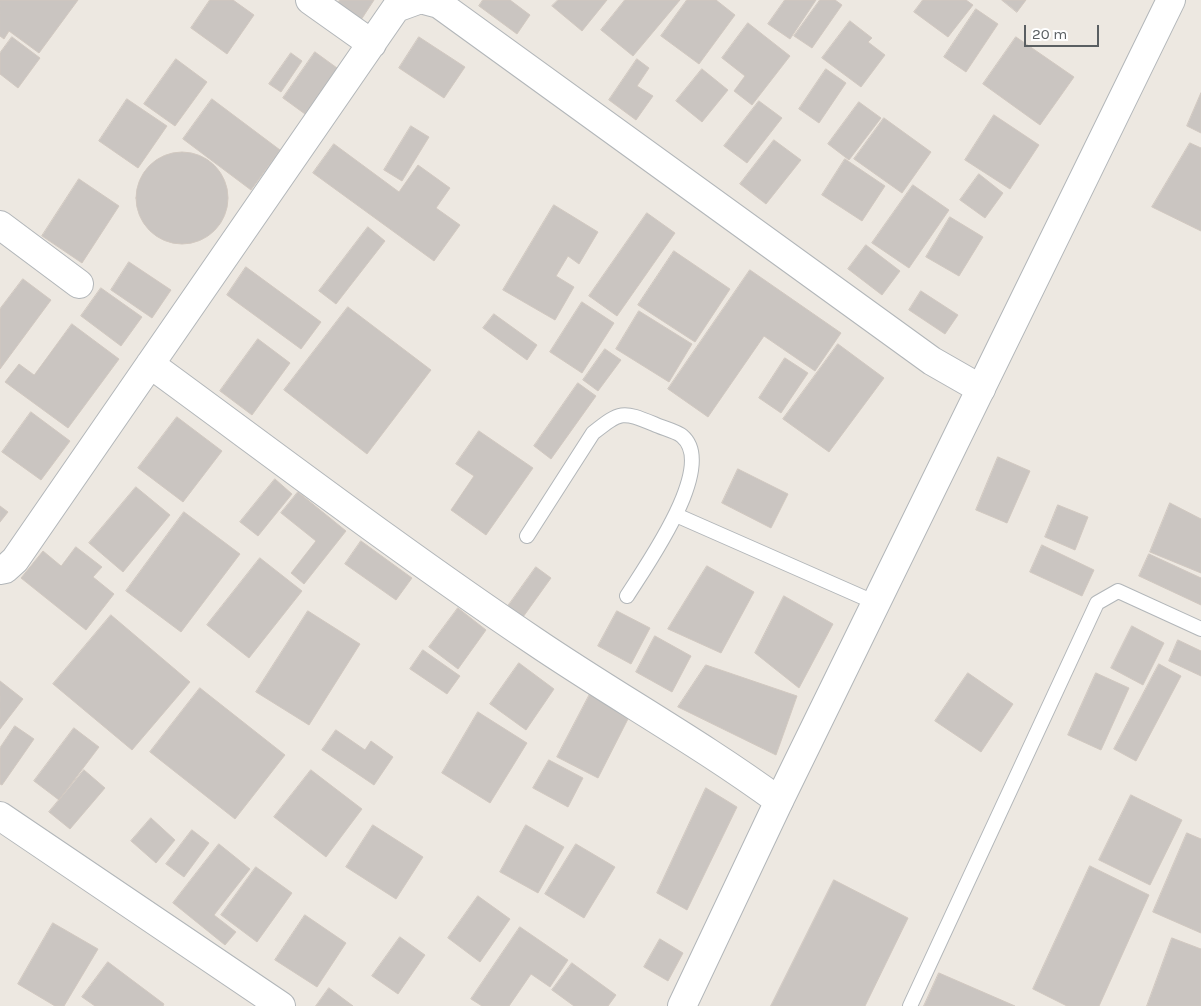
<!DOCTYPE html>
<style>
body{margin:0}
#map{position:relative;width:1201px;height:1006px;overflow:hidden;background:#ede8e1;font-family:Karla,sans-serif}
canvas{display:block}
.scale{position:absolute;left:1024px;top:25px;width:75px;height:22px;box-sizing:border-box;border:2px solid #5a5f62;border-top:0;padding-left:6px;font-size:15px;line-height:18px;white-space:nowrap;color:#5a5f62;-webkit-text-stroke:4px #fff;paint-order:stroke}
</style>
<div id="map">
<canvas width="1201" height="1006"></canvas>
<div class="scale">20 m</div>
</div>
<script>
const c = document.querySelector('canvas').getContext('2d');
c.lineJoin = 'round';
function paint(path, color) { c.fillStyle = color; c.fill(path, 'evenodd'); }
function strokePath(path, color, width, dash) { c.strokeStyle = color; c.lineWidth = width; c.lineCap = dash ? 'butt' : 'round'; c.setLineDash(dash || []); c.stroke(path); }
const building = new Path2D(`
 M0,0H78L39,53L9,31L4,39L0,36Z
 M210,0H233L254,15L227,54L191,28Z
 M340,0H374L359,23L336,7Z
 M483,0H510L530,15L517,34L479,6Z
 M558,0H607L582,31L552,6Z
 M625,0H680L633,56L601,30Z
 M687,0H716L735,15L699,64L661,36Z
 M785,0H816L790,39L768,24Z
 M820,0H835L842,5L812,48L794,36Z
 M923,0H966L973,5L948,37L914,12Z
 M1002,0H1026L1017,12Z
 M976,9L998,24L966,72L944,57Z
 M850,21L872,38L868,42L885,55L861,87L822,58Z
 M748,23L790,56L752,105L734,91L745,76L722,58Z
 M12,37L40,58L18,88L0,74V53Z
 M419,37L465,67L444,98L399,68Z
 M1016,37L1074,77L1040,125L983,84Z
 M315,52L337,68L305,114L283,98Z
 M291,53L302,61L281,92L269,84Z
 M176,59L207,82L175,126L144,104Z
 M637,59L649,68L637,86L653,96L636,120L609,100Z
 M702,69L728,90L702,122L676,101Z
 M826,69L846,83L819,123L799,109Z
 M1201,93V133L1187,126Z
 M127,99L167,126L138,168L99,141Z
 M212,99L280,150L251,190L183,139Z
 M759,101L782,118L747,163L724,146Z
 M859,102L881,118L849,160L828,144Z
 M994,115L1039,145L1010,189L965,160Z
 M884,118L931,152L902,193L854,159Z
 M411,126L429,137L402,181L384,170Z
 M774,140L801,160L766,204L740,184Z
 M1190,143L1201,148V231L1152,207Z
 M334,144L399,192L418,165L450,188L436,208L460,225L434,261L313,173Z
 M136 198a46 46 0 1 1 92 0a46 46 0 1 1-92 0Z
 M845,159L885,186L862,221L822,195Z
 M979,174L1003,193L985,218L960,200Z
 M79,179L119,206L82,263L42,236Z
 M913,185L949,210L909,268L872,243Z
 M554,205L598,232L579,264L568,256L556,276L574,287L555,320L503,290Z
 M647,213L675,233L617,316L589,296Z
 M950,217L983,237L959,276L926,257Z
 M368,227L385,241L336,304L319,291Z
 M866,245L900,271L882,295L848,269Z
 M674,251L730,289L695,342L638,305Z
 M129,262L171,290L152,318L111,290Z
 M246,267L321,322L301,349L227,295Z
 M750,270L841,333L815,371L764,336L708,417L668,389Z
 M23,279L51,300L0,369V309Z
 M101,288L142,317L121,346L81,316Z
 M921,291L958,315L945,334L909,310Z
 M582,302L614,323L582,373L550,352Z
 M348,307L431,370L367,454L284,390Z
 M639,311L692,344L669,382L616,349Z
 M494,314L537,345L527,360L483,328Z
 M72,324L119,359L68,428L5,382L19,364L34,375Z
 M258,339L290,363L252,415L220,391Z
 M838,344L884,378L829,452L783,419Z
 M605,349L621,360L598,391L583,380Z
 M785,358L808,373L781,413L759,398Z
 M578,383L596,396L551,459L534,446Z
 M31,412L70,441L41,480L2,452Z
 M177,417L222,451L183,502L138,468Z
 M479,431L533,468L486,535L451,510L474,476L456,464Z
 M998,457L1030,471L1007,523L976,510Z
 M738,469L788,494L771,528L722,503Z
 M275,479L292,494L258,536L240,522Z
 M136,487L170,515L123,572L89,543Z
 M298,492L346,531L304,584L291,573L316,541L281,513Z
 M1170,503L1201,519V573L1150,552Z
 M1058,505L1088,517L1075,550L1045,537Z
 M0,506L8,512L0,522Z
 M184,512L240,554L181,632L126,591Z
 M361,541L412,578L396,600L345,564Z
 M1042,545L1094,570L1082,596L1030,572Z
 M76,547L102,567L93,577L114,594L86,630L21,578L43,551L61,566Z
 M1149,554L1201,578V605L1139,576Z
 M260,558L302,591L249,658L207,625Z
 M707,566L754,592L721,653L668,629Z
 M536,567L551,578L518,624L503,613Z
 M784,596L833,624L799,688L755,653Z
 M458,608L486,630L458,669L429,647Z
 M308,611L360,644L309,725L256,692Z
 M617,611L650,628L631,664L598,646Z
 M111,615L190,682L132,750L53,684Z
 M1132,626L1164,643L1143,685L1111,668Z
 M655,636L691,656L672,692L636,672Z
 M1178,640L1201,651V676L1169,661Z
 M423,650L460,676L447,694L410,669Z
 M519,663L554,689L526,730L490,704Z
 M1159,664L1181,676L1136,761L1114,749Z
 M706,665L797,696L776,755L678,707Z
 M968,673L1013,704L981,752L935,721Z
 M1096,673L1129,688L1101,750L1068,735Z
 M0,681L23,699L0,729Z
 M200,688L285,755L235,819L150,752Z
 M591,692L631,713L598,778L557,757Z
 M478,712L527,743L490,803L442,773Z
 M15,726L34,739L2,785L0,784V748Z
 M74,728L99,747L59,800L34,781Z
 M336,730L365,750L371,741L393,757L374,785L322,750Z
 M549,760L583,778L568,807L533,788Z
 M84,770L105,788L70,829L49,812Z
 M311,770L362,809L326,857L274,817Z
 M706,788L737,807L687,910L657,893Z
 M1131,795L1182,820L1150,885L1099,860Z
 M151,818L175,840L156,863L131,841Z
 M373,825L423,857L396,899L346,867Z
 M526,825L564,847L538,893L500,872Z
 M192,830L209,843L184,877L166,864Z
 M1187,833L1201,839V933L1153,912Z
 M219,844L250,869L214,915L236,932L225,945L173,903Z
 M576,844L615,867L584,918L545,894Z
 M1090,866L1149,895L1099,1006H1067L1033,989Z
 M256,867L292,893L257,942L221,915Z
 M834,880L908,918L865,1006H771Z
 M478,896L510,919L480,962L448,938Z
 M305,915L346,943L317,987L275,960Z
 M53,923L98,949L64,1006H55L18,984Z
 M520,927L568,960L550,987L531,974L509,1006H482L471,999Z
 M400,937L425,955L398,994L372,976Z
 M1172,938L1201,949V1006H1147Z
 M660,939L683,953L668,981L644,967Z
 M108,962L164,1004L163,1006H95L82,997Z
 M572,963L616,995L608,1006H574L552,990Z
 M939,973L1015,1006H924Z
 M329,988L353,1006H316Z`);
const service = new Path2D(`
 M676,515L876,603
 M527,536L593,433C621,411 622,411 654,424C662,428 676,431 682,436C718,466 645,567 627,596
 M910,1006L1097,603L1118,591L1201,629`);
const minor = new Path2D(`
 M310,0L372,44
 M424,0L439,4L932,361L981,389
 M0,225L79,284
 M150,364C277,457 403,553 534,641C615,696 700,743 779,801
 M0,570L5,569L15,560L396,8L418,0
 M0,816L281,1006`);
const tertiary = new Path2D(`
 M682,1006L779,801L1171,0`);
paint(building, '#cac5c1');
strokePath(building, '#d1c8c0', 1);
strokePath(service, '#b2b6b9', 16);
strokePath(minor, '#b2b6b9', 30);
strokePath(tertiary, '#b2b6b9', 30);
strokePath(service, '#fff', 14);
strokePath(minor, '#fff', 28);
strokePath(tertiary, '#fff', 28);
</script>
